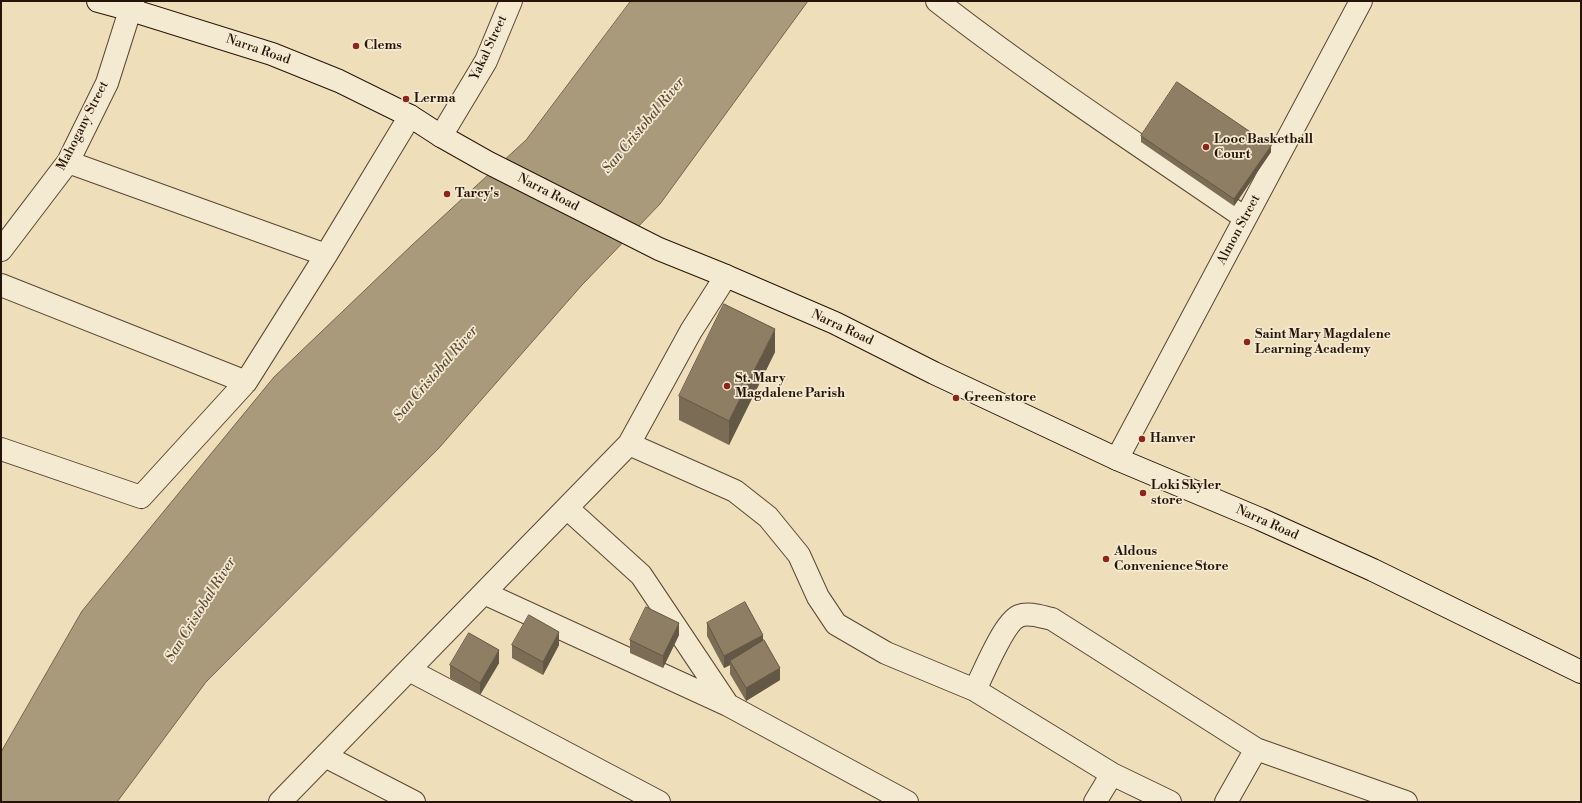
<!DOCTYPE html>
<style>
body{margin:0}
#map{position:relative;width:1582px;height:803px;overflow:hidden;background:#eedeb9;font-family:"Libre Bodoni",serif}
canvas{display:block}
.frame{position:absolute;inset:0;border:2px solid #261506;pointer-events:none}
</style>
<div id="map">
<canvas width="1582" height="803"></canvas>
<div class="frame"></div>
</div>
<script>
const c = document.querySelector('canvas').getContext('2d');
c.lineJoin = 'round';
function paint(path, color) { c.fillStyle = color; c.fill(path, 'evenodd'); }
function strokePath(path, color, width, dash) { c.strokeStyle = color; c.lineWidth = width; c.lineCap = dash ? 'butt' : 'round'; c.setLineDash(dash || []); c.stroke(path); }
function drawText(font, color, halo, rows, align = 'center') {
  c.font = font + ' "Libre Bodoni",serif'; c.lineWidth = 3.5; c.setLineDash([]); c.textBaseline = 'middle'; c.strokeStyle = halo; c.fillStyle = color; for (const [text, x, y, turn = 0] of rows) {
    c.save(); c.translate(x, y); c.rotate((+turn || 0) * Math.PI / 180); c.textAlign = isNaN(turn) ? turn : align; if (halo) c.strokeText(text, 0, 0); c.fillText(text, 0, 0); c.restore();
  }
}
const water = new Path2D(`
 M631,1H808L660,204L582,285L439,448L206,682L117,802H1V752L82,611L274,377L412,245L526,140Z`);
const minor = new Path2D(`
 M937,1C1036,78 1142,147 1245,218
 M441,136L486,61L511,1
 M68,162L326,255
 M1,250L68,162L107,83L133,1
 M1,285L246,382
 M629,444L735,491L768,517L799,555L818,597L836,624L886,653L975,690L1112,774L1170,802
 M1,449L141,497L246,382L326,255L410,116
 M1117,459L1361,1
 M567,508L641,575L728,705
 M484,593L728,705L907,802
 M409,670L659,802
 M975,690C983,674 1004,622 1019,616C1029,612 1042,617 1052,619L1256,749L1406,802
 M325,756L414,802
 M280,802L629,444L691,331L726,276
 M1095,802L1112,774
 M1226,802L1256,749`);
const secondary = new Path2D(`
 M98,1L131,10L272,54L339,81L410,116L441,136L487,162L659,249L726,276L835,323L934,373L1117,459L1260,519L1373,570L1581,672`);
const wall = new Path2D(`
 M1141,136L1271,152L1234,206L1141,142Z
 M775,352L729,445L679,420V396Z
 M707,623L763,641L780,680L746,701L730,674V665L724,668L707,636Z
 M679,635L663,668L630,653V640Z
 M512,645H559L543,675L512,658Z
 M499,663L480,695L450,678V665Z`);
const shadedWall = new Path2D(`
 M1271,146V152L1234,206V199Z
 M775,329V352L729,445V421Z
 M679,623V635L663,668V656Z
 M559,632V645L543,675V662Z
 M763,635V648L730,661V665L724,668V656Z
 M499,650V663L480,695V683Z
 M780,668V680L746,701V688Z`);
const building = new Path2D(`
 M1177,82L1271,146L1234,199L1141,136Z
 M724,304L775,329L729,421L679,396Z
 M745,602L763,635L724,656L707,623Z
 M646,607L679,623L663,656L630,640Z
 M529,615L559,632L543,662L512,645Z
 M469,633L499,650L480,683L450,665Z
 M764,640L780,668L746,688L730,661Z`);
const markers = [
 [356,46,4,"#8f2418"],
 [406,99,4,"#8f2418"],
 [1206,147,4,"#8f2418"],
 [447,194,4,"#8f2418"],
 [1247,342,4,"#8f2418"],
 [727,386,4,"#8f2418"],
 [956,398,4,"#8f2418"],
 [1142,439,4,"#8f2418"],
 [1143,493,4,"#8f2418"],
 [1106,559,4,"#8f2418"]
];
const poiNames = [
 ["Clems",364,46],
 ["Lerma",414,99],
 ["Looc Basketball",1214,140],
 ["Court",1214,155],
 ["Tarcy's",455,194],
 ["Saint Mary Magdalene",1255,335],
 ["Learning Academy",1255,350],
 ["St. Mary",735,379],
 ["Magdalene Parish",735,394],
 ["Green store",964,398],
 ["Hanver",1150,439],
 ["Loki Skyler",1151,486],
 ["store",1151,501],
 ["Aldous",1114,552],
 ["Convenience Store",1114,567]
];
const streetNames = [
 ["Yakal Street",489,48,-65],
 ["Narra Road",258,50,19],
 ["Mahogany Street",83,126,-63],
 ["Narra Road",548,193,27],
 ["Almon Street",1239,230,-62],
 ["Narra Road",842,328,25],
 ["Narra Road",1267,523,24]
];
const waterNames = [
 ["San Cristobal River",644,126,-50],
 ["San Cristobal River",436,374,-49],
 ["San Cristobal River",201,610,-58]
];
paint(water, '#aa9a7c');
strokePath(water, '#75654d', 1);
strokePath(minor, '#584733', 24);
strokePath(secondary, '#261506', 24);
strokePath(minor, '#f4ead2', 22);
strokePath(secondary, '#f4ead2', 22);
paint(wall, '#7a6c55');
paint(shadedWall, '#635845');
paint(building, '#8e7e63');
strokePath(building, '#635845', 1);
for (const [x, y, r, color] of markers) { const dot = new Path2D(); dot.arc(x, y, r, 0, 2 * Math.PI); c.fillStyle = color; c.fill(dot); strokePath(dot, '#f4ead2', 1.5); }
drawText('bold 13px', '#261506', '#f4ead2', poiNames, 'left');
drawText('13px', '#261506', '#f4ead2', streetNames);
drawText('italic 14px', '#5b4a35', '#f4ead2', waterNames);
</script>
